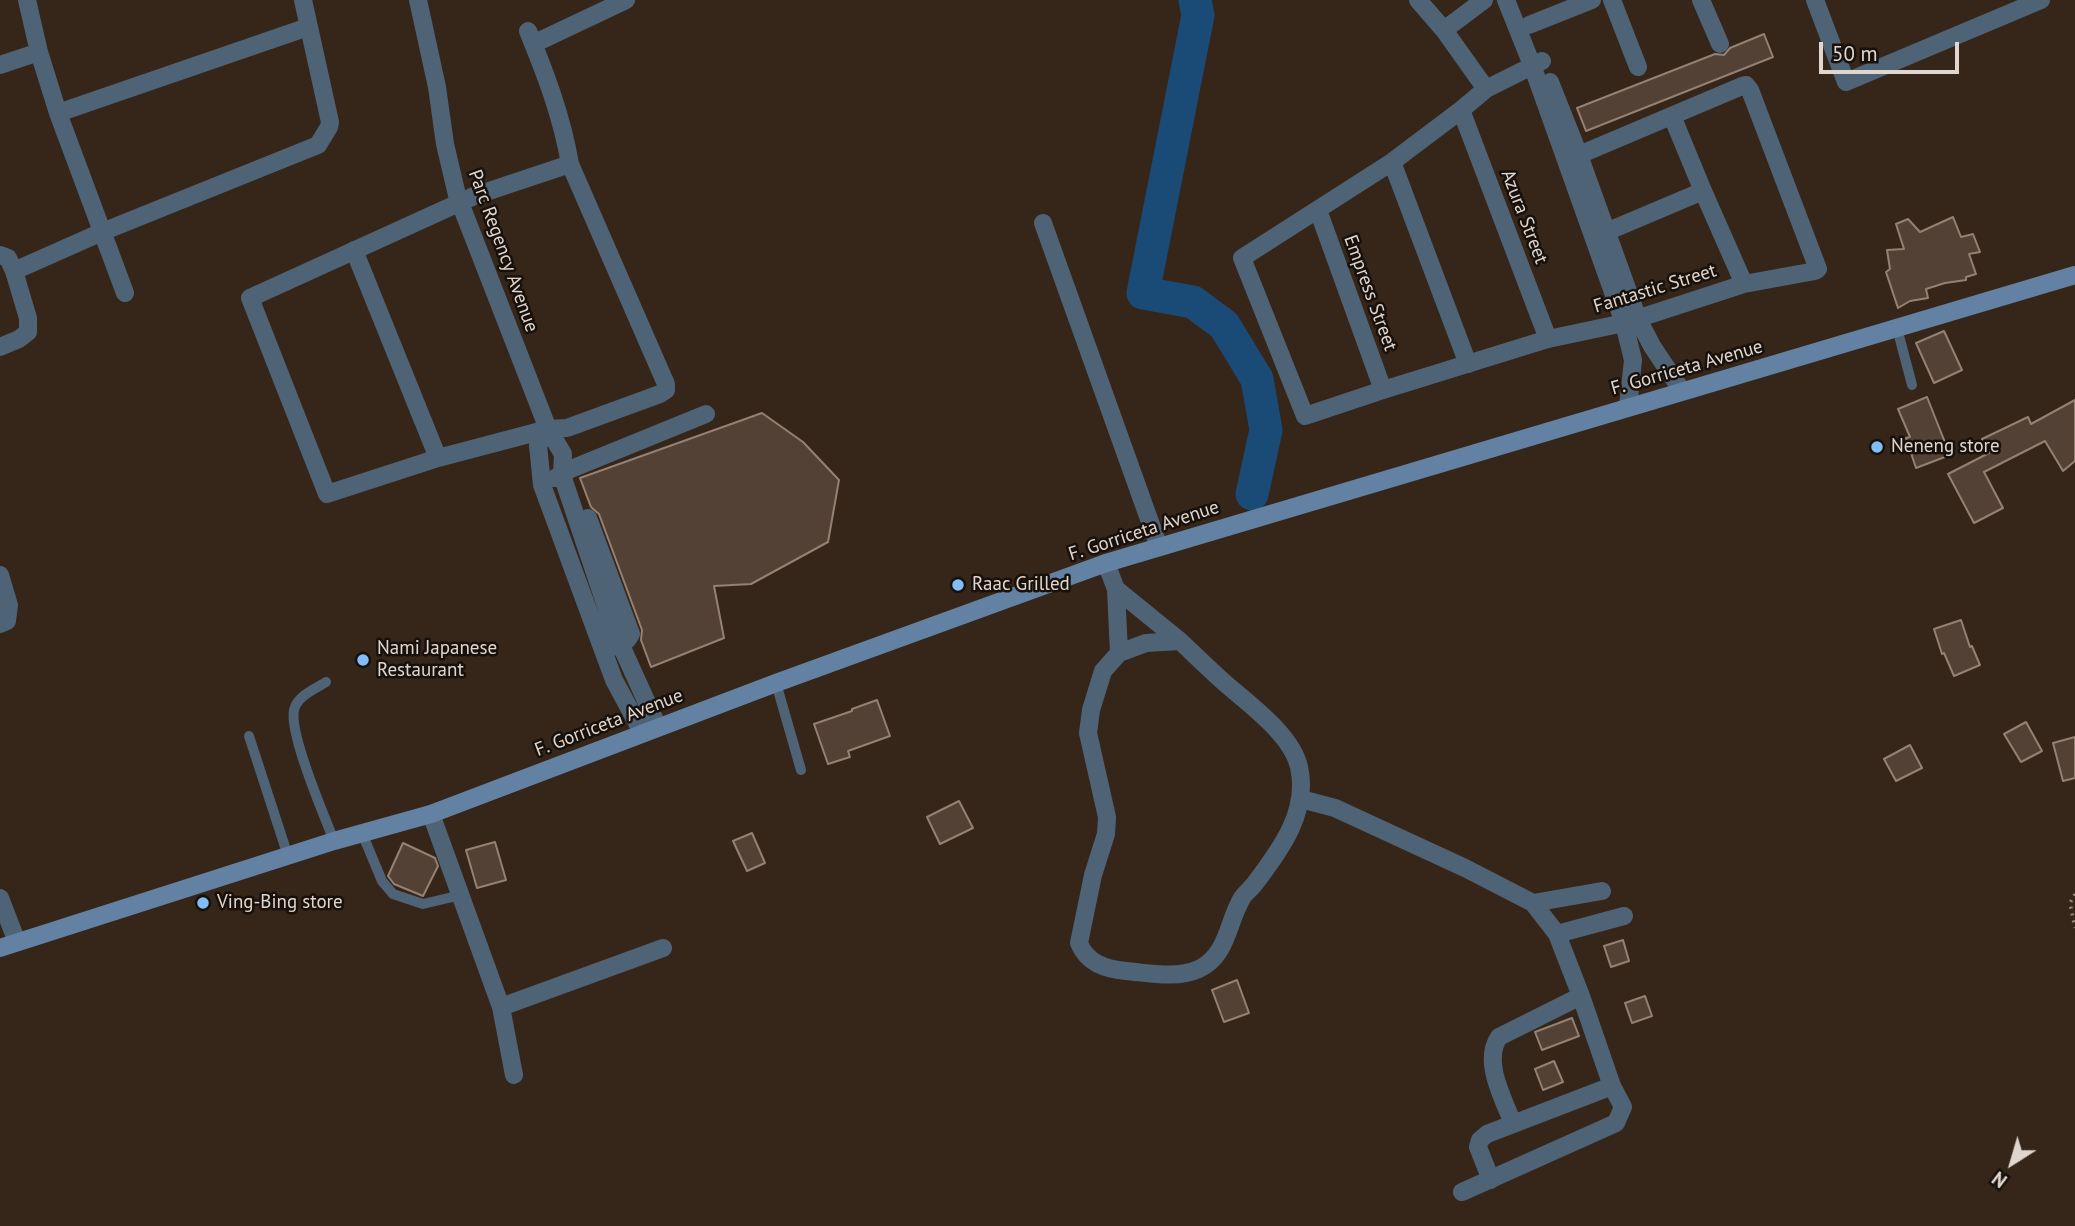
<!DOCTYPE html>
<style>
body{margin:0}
#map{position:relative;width:2075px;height:1226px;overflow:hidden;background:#352619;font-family:"PT Sans",sans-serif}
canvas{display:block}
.north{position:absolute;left:1977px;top:1128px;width:70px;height:70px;-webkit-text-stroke:5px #17100b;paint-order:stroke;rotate:217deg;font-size:19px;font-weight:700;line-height:28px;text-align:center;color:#e0d6ce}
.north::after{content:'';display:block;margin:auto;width:24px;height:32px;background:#e0d6ce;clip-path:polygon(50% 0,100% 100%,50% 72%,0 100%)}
.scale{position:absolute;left:1819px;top:42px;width:140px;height:32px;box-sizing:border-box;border:4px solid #e0d6ce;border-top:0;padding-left:9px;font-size:21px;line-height:24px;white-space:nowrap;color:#e0d6ce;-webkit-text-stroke:5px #17100b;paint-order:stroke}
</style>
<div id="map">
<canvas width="2075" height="1226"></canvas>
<div class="north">N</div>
<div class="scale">50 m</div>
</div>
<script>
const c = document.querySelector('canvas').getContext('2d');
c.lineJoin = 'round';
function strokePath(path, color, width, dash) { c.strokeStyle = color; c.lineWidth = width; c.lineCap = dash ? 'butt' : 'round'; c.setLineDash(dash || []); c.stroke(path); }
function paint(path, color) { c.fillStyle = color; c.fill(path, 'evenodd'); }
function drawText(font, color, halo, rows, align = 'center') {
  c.font = font + ' "PT Sans",sans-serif'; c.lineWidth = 5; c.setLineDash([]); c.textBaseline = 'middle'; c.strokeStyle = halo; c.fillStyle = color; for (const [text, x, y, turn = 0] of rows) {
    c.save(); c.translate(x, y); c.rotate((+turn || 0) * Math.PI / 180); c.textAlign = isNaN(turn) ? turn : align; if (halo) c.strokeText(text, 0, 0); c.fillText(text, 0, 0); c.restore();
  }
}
const river = new Path2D(`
 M1195,0L1198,15L1143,293L1193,302L1224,325L1257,379L1266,430L1252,494`);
const building = new Path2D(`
 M1764,34L1773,57L1586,131L1577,108L1715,54L1724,55L1730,48Z
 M1953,217L1961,237L1973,234L1980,252L1969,254L1976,274L1966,277V280L1945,283L1926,289L1928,298L1910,301L1898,308L1886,272L1890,269L1887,250L1904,249L1896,224L1908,219L1920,232Z
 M1944,331L1962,370L1934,383L1916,343Z
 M1927,397L1950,455L1916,468L1906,438L1910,437L1898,409Z
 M2075,400V461L2063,471L2045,441L1984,472L2003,508L1974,523L1948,474L1989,453L1982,439L2028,417L2031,424Z
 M762,413L803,442L839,480L828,542L751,584L714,586L724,638L651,667L641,640L642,630L599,514L591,507L580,478Z
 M1961,620L1970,647L1972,646L1980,665L1954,676L1944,653L1942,654L1934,629Z
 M877,700L890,736L848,751L850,757L828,764L814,724L852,711V709Z
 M2026,722L2042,751L2021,762L2004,734Z
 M2075,737V778L2063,781L2053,743Z
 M1910,745L1922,768L1896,781L1884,759Z
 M959,801L973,828L940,844L927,817Z
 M752,833L765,863L747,871L733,841Z
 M495,842L506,880L477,888L466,850Z
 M403,843L435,858L438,866L423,896L394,884L388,876Z
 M1623,940L1629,961L1611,967L1604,946Z
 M1237,980L1249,1013L1224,1022L1212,990Z
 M1645,996L1652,1016L1632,1023L1625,1003Z
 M1572,1018L1579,1036L1542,1050L1535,1032Z
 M1554,1061L1563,1082L1543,1090L1535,1069Z`);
const path = new Path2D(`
 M2075,894L2070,903L2075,928`);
const lane = new Path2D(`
 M1897,328L1912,385
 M326,682C315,689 297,696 294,710C289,734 324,815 334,841
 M776,683L801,770
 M249,736L288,856
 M362,833L382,881L393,894L423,904L461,895`);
const street = new Path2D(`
 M27,0L39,52L58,113L125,293
 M418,0L437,87L445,144L457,195L548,429L563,454L562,475L614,630L658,727
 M1418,0L1444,30L1486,89
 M1506,0L1532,65L1624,323L1633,360L1628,407
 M1612,0L1638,67
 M1701,0L1720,44
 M1815,0L1846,82L2041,0
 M1529,25L1592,0
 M1444,30L1484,0
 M528,31C546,75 562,117 570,164L666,384V390L660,394L567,428L548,429L438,458L327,494L250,298L474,196L570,164
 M533,44L626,0
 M1542,61L1486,89L1461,110L1392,162L1242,258L1305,416L1383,390L1548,339L1624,323L1744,284L1815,271L1818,269L1750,90L1746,85L1742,86L1579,155
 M0,65L39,52
 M1550,82L1579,155L1638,319L1652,346L1682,391
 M1461,110L1548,339
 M58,113L308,27
 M1672,116L1703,191
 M1392,162L1468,364
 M1318,210L1383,390
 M1043,223L1159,547
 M1606,232L1703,191L1744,284
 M354,250L438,458
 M0,255L8,258L14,271L102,232L318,145L329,127L330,122L303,0
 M0,347L19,339L28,332V318L14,271
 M548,429L538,445L542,485L614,680L642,732
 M555,478L571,469L706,414
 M588,518L631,634L627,640L612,647
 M1106,563L1116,589L1119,653L1103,671L1091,710L1088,733L1107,817L1106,834L1093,875L1079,943C1087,963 1105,969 1126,971C1149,973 1176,979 1199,969C1228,955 1227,923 1242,898C1246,892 1252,888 1256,882C1281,849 1309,811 1299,767C1292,735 1250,705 1226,684C1210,670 1195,655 1180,641L1146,643L1119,653
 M0,575L9,605L7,621L0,624
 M1116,589L1180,641
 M1301,799L1335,808L1465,868L1533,903L1557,934L1581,996L1612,1086L1623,1107L1616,1123L1462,1192
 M431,814L501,1007L514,1075
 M0,898L17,942
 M1533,903L1602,891
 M1557,934L1624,916
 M501,1007L663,948
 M1513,1124C1504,1099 1482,1062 1499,1037L1581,996
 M1491,1180L1478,1147L1480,1140L1487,1134L1612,1086`);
const secondary = new Path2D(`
 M0,948L334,841L431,814L776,683L1106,563L2075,275`);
const markers = [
 [1877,447,7,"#81bdfa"],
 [958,585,7,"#81bdfa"],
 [363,660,7,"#81bdfa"],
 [203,903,7,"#81bdfa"]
];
const streetNames = [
 ["Azura Street",1524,217,69],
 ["Parc Regency Avenue",503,251,70],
 ["Fantastic Street",1655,289,-17],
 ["Empress Street",1370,293,70],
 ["F. Gorriceta Avenue",1687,368,-16],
 ["F. Gorriceta Avenue",1144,531,-18],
 ["F. Gorriceta Avenue",609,723,-21]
];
const poiNames = [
 ["Neneng store",1891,447],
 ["Raac Grilled",972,585],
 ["Nami Japanese",377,649],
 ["Restaurant",377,671],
 ["Ving-Bing store",217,903]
];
strokePath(river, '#1a4a76', 33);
paint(building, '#524134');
strokePath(building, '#948173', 2);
strokePath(path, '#92867c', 3.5, [2, 5]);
strokePath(lane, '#4f6377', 10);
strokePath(street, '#4f6377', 18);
strokePath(secondary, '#6382a3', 18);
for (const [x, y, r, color] of markers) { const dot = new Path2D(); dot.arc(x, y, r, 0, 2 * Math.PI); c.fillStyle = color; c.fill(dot); strokePath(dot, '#17100b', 2.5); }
drawText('19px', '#e0d6ce', '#17100b', streetNames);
drawText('19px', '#e0d6ce', '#17100b', poiNames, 'left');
</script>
